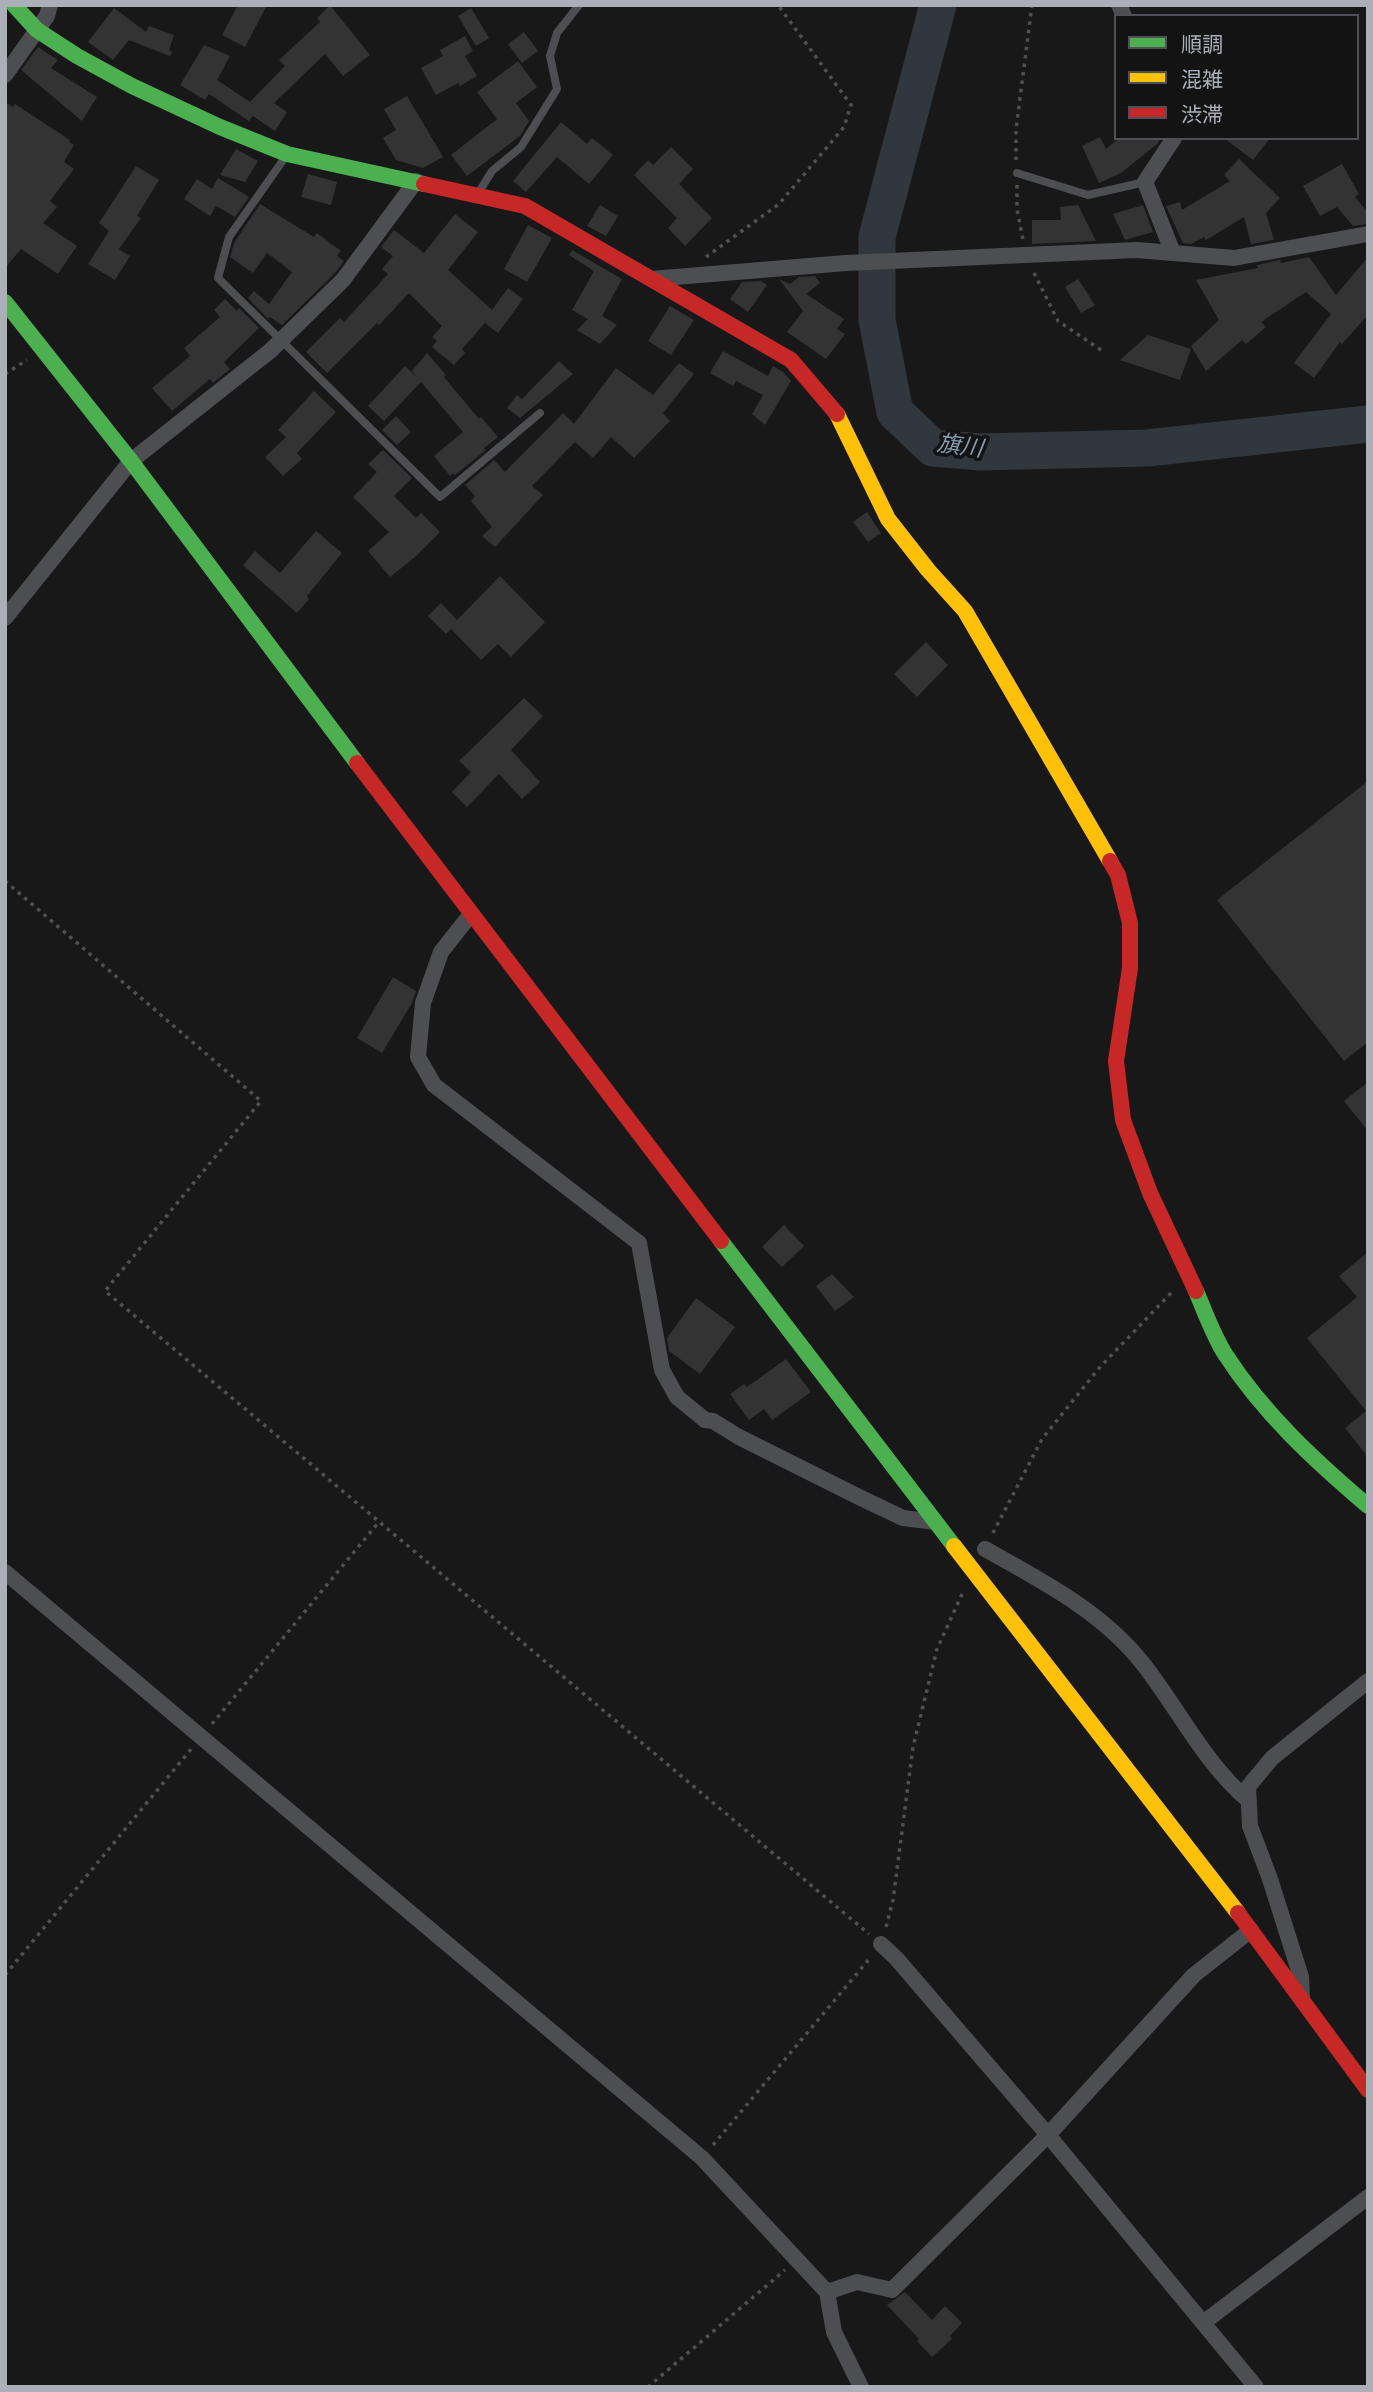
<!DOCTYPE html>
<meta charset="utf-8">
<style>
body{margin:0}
#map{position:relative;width:1373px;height:2392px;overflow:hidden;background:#181819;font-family:Arial,"Noto Sans JP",sans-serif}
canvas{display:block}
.frame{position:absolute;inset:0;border:7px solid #abafb8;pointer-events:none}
.legend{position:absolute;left:1114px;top:14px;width:245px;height:126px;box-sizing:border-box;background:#131314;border:2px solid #505156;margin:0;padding:9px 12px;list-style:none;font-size:21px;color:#abafb8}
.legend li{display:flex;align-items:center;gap:14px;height:35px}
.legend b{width:35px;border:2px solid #505156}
</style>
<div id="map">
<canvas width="1373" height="2392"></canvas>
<div class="frame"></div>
<ul class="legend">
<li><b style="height:9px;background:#4caf50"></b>順調</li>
<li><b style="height:9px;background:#ffc107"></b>混雑</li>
<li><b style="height:9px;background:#c62828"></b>渋滞</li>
</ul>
</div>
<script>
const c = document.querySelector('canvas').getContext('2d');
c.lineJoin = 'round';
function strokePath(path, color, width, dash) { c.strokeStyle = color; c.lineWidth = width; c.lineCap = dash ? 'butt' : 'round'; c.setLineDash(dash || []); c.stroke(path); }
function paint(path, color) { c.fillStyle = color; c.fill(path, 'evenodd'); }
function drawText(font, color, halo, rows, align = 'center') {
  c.font = font + ' Arial,"Noto Sans JP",sans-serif'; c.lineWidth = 7; c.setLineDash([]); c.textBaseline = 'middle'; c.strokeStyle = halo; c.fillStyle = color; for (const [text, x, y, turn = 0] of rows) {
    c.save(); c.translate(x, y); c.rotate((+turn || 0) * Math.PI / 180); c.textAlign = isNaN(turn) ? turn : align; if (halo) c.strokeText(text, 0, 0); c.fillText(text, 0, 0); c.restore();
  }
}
const river = new Path2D(`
 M938,5L877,237V320L895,412L933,448L980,452L1147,448L1368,424`);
const building = new Path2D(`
 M238,5H267L245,47L222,35Z
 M330,5L370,55L343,76L325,54L274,103L287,112L275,131L253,116L249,121L209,94L205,100L180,85L204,45L230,56L217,80L250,102L285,66L279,60L320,22L317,18Z
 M114,8L146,32L149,26L174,35L169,50L172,52L170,56L129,40L113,60L88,42Z
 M471,8L489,38L476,46L458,16Z
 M524,32L538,51L522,63L508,44Z
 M465,36L473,51L465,56L477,76L460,86L458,83L436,95L421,68L443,56L440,50Z
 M38,47L58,60L51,68L97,97L82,121L21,70Z
 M518,61L537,87L516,103L529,121L520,136L467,176L451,155L497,119L477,92Z
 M407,96L443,157L423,168L396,160L383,138L396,130L384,109Z
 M5,102L13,107L15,104L70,140L69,142L74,145L64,162L74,169L50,201L57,207L43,223L77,246L58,274L21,249L5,268Z
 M561,122L587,144L592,138L613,155L589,184L557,157L526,192L513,181Z
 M1100,137L1106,149L1119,138H1161L1157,144L1121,173L1099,183L1082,146Z
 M1224,138H1270L1253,160Z
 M671,147L693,169L679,184L712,218L685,246L668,228L677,218L634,175L648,160L653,165Z
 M236,149L258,161L245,182L220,175Z
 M1239,159L1280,198L1266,213L1274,240L1251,244L1244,217L1206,240L1204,237L1191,244L1183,243L1166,206L1180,202L1182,210L1230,181L1224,175Z
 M1342,164L1359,194L1355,197L1368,213V224L1353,226L1337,207L1320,216L1303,186Z
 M136,166L159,180L137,216L141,218L119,249L130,256L115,280L88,264L109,231L99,223Z
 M308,174L337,182L331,205L301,197Z
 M218,178L249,197L235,217L216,206L210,216L184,199L197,179L212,189Z
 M260,204L314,237L317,233L341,251L337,256L344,261L335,273L282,325L270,317L268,319L248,298L254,291L269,304L292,272L267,253L253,273L230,257L234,243Z
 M600,205L618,216L606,236L587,226Z
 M1078,205L1096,241L1032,244V220H1061L1060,207Z
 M1143,205L1153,232L1125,240L1113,214Z
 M455,214L478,232L448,270L492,310L508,288L523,299L498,333L485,323L462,349L465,353L454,365L432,347L437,341L432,337L442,326L409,293L379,325L377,323L327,373L306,352L340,318L344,322L388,274L382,269L393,256L381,247L394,230L424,253Z
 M528,225L552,238L527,282L504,269Z
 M572,250L622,279L602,316L617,325L600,344L577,330L588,319L572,310L594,271L569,255Z
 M1309,257L1336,295L1368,257V315L1342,344L1340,342L1314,378L1294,363L1331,314L1306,292L1261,322L1266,327L1246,344L1242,340L1206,371L1191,346L1219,320L1196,280L1258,268L1257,265L1280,260L1281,263Z
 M815,276L820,283L806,294L844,319L837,329L845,334L826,359L787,332L803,311L779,279L790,284L799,277Z
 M1078,279L1095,305L1081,313L1065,287Z
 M761,281L767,285L748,312L730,299L742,282Z
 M225,299L237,311L239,308L259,328L224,362L230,369L213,383L210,379L172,411L152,388L190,356L184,348L220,317L214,310Z
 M670,306L694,320L671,355L648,341Z
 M1148,335L1191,349L1180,380L1120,360Z
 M723,351L768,376L773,366L783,372L791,381L765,425L752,414L763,395L736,381L733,386L710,373Z
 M427,353L446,375L444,377L479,419L481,417L498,437L484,448L486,450L455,475L453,473L450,476L434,456L463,432L421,382L384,421L368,406L405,366L418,378L412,371Z
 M559,361L573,374L520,418L507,408L517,395L522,399Z
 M679,363L694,374L663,413L670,421L634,458L611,437L593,458L575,442L532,486L543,495L495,547L482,536L492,527L471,501L475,496L465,485L494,460L505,472L563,413L574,424L616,368L653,395Z
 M314,391L336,412L297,453L302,459L283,476L265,457L286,437L278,430Z
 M396,416L411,432L397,445L382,430Z
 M383,450L412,478L394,496L416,518L421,513L440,532L415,557L390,577L368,551L389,532L353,497L377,472L368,464Z
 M867,512L881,533L868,542L853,522Z
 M316,531L342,553L307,596L309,599L297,613L243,565L255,551L280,573Z
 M500,576L545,622L511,657L498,644L481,660L451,629L446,634L428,616L441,603L457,620Z
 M926,642L948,665L917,697L894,674Z
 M524,698L543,716L511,750L540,782L522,799L499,774L467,807L452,792L471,772L459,761Z
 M1368,781V1042L1344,1061L1217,900Z
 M393,977L416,991L412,1003L382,1053L357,1038Z
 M1368,1082V1131L1344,1101Z
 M784,1225L804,1246L782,1267L762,1247Z
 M1368,1252V1457L1345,1428L1366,1411L1307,1338L1357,1297L1339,1276Z
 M832,1274L854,1297L835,1311L816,1286Z
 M696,1298L735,1327L700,1374L669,1351L667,1338Z
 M786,1359L811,1392L772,1420L764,1409L749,1420L730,1394L744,1384L747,1387Z
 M905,2292L932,2320L945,2306L962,2323L950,2336L952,2339L932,2357L917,2341L919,2339L887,2305Z`);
const path = new Path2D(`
 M1016,160V129L1032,5
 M1017,185V209L1023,240
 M706,257L779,204L844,127L851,105L778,5
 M1034,273L1058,321L1104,352
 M5,374L27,360
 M5,881L261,1101L105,1291L869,1934
 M993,1533L1042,1439L1100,1367L1173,1291
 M212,1724L378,1523
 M886,1927L893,1900L913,1747L937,1649L963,1592
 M5,1975L192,1748
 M713,2145L870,1958
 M648,2387L785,2270`);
const lane = new Path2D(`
 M286,156L229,237L218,278L440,497L540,413
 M1017,173L1088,195L1145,182
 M479,192L492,171L521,147L557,89L550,56L557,33L579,5`);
const street = new Path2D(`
 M1119,5L1124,16
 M5,75L47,16L50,5
 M1173,253L1145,182L1174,138
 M651,279L846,263L1137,250L1234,258L1368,234
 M5,618L131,461L270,351L343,280L416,181
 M471,914L441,952L423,1003L418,1057L434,1085L639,1243L662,1370L677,1397L705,1420L713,1421L739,1437L861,1498L903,1518L935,1522
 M985,1549C1042,1581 1103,1612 1144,1665C1179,1710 1205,1764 1249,1801
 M5,1572L702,2158L827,2292L834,2332L861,2387
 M881,1944L896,1958L1048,2135L1256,2387
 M1302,1997L1301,1977L1270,1879L1250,1826L1248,1787L1272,1758L1368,1681
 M827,2292L857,2282L892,2290L1048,2135L1194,1975L1251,1930
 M1203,2323L1368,2197`);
const fast = new Path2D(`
 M14,5L37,30L77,56L132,86L220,127L287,154L424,184
 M5,302L131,461L357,763
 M721,1241L954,1546
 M1196,1291C1205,1312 1213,1335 1225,1354C1263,1413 1315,1461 1368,1506`);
const slow = new Path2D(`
 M837,414L888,519L928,570L965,611L1110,861
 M954,1546L1238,1913`);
const jam = new Path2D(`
 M424,184L525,206L791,360L837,414
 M357,763L721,1241
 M1110,861L1118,875L1130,923V968L1116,1061L1123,1120L1150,1193L1196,1291
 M1238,1913L1368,2090`);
const waterNames = [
 ["旗川",960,447,8]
];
strokePath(river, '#30373d', 37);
paint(building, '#333334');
strokePath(path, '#4e5052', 3.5, [3.5, 5]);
strokePath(lane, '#4d4e51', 8);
strokePath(street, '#4d4e51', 16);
strokePath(fast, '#4caf50', 16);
strokePath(slow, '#ffc107', 16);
strokePath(jam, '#c62828', 16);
drawText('italic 23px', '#869caf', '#131314', waterNames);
</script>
